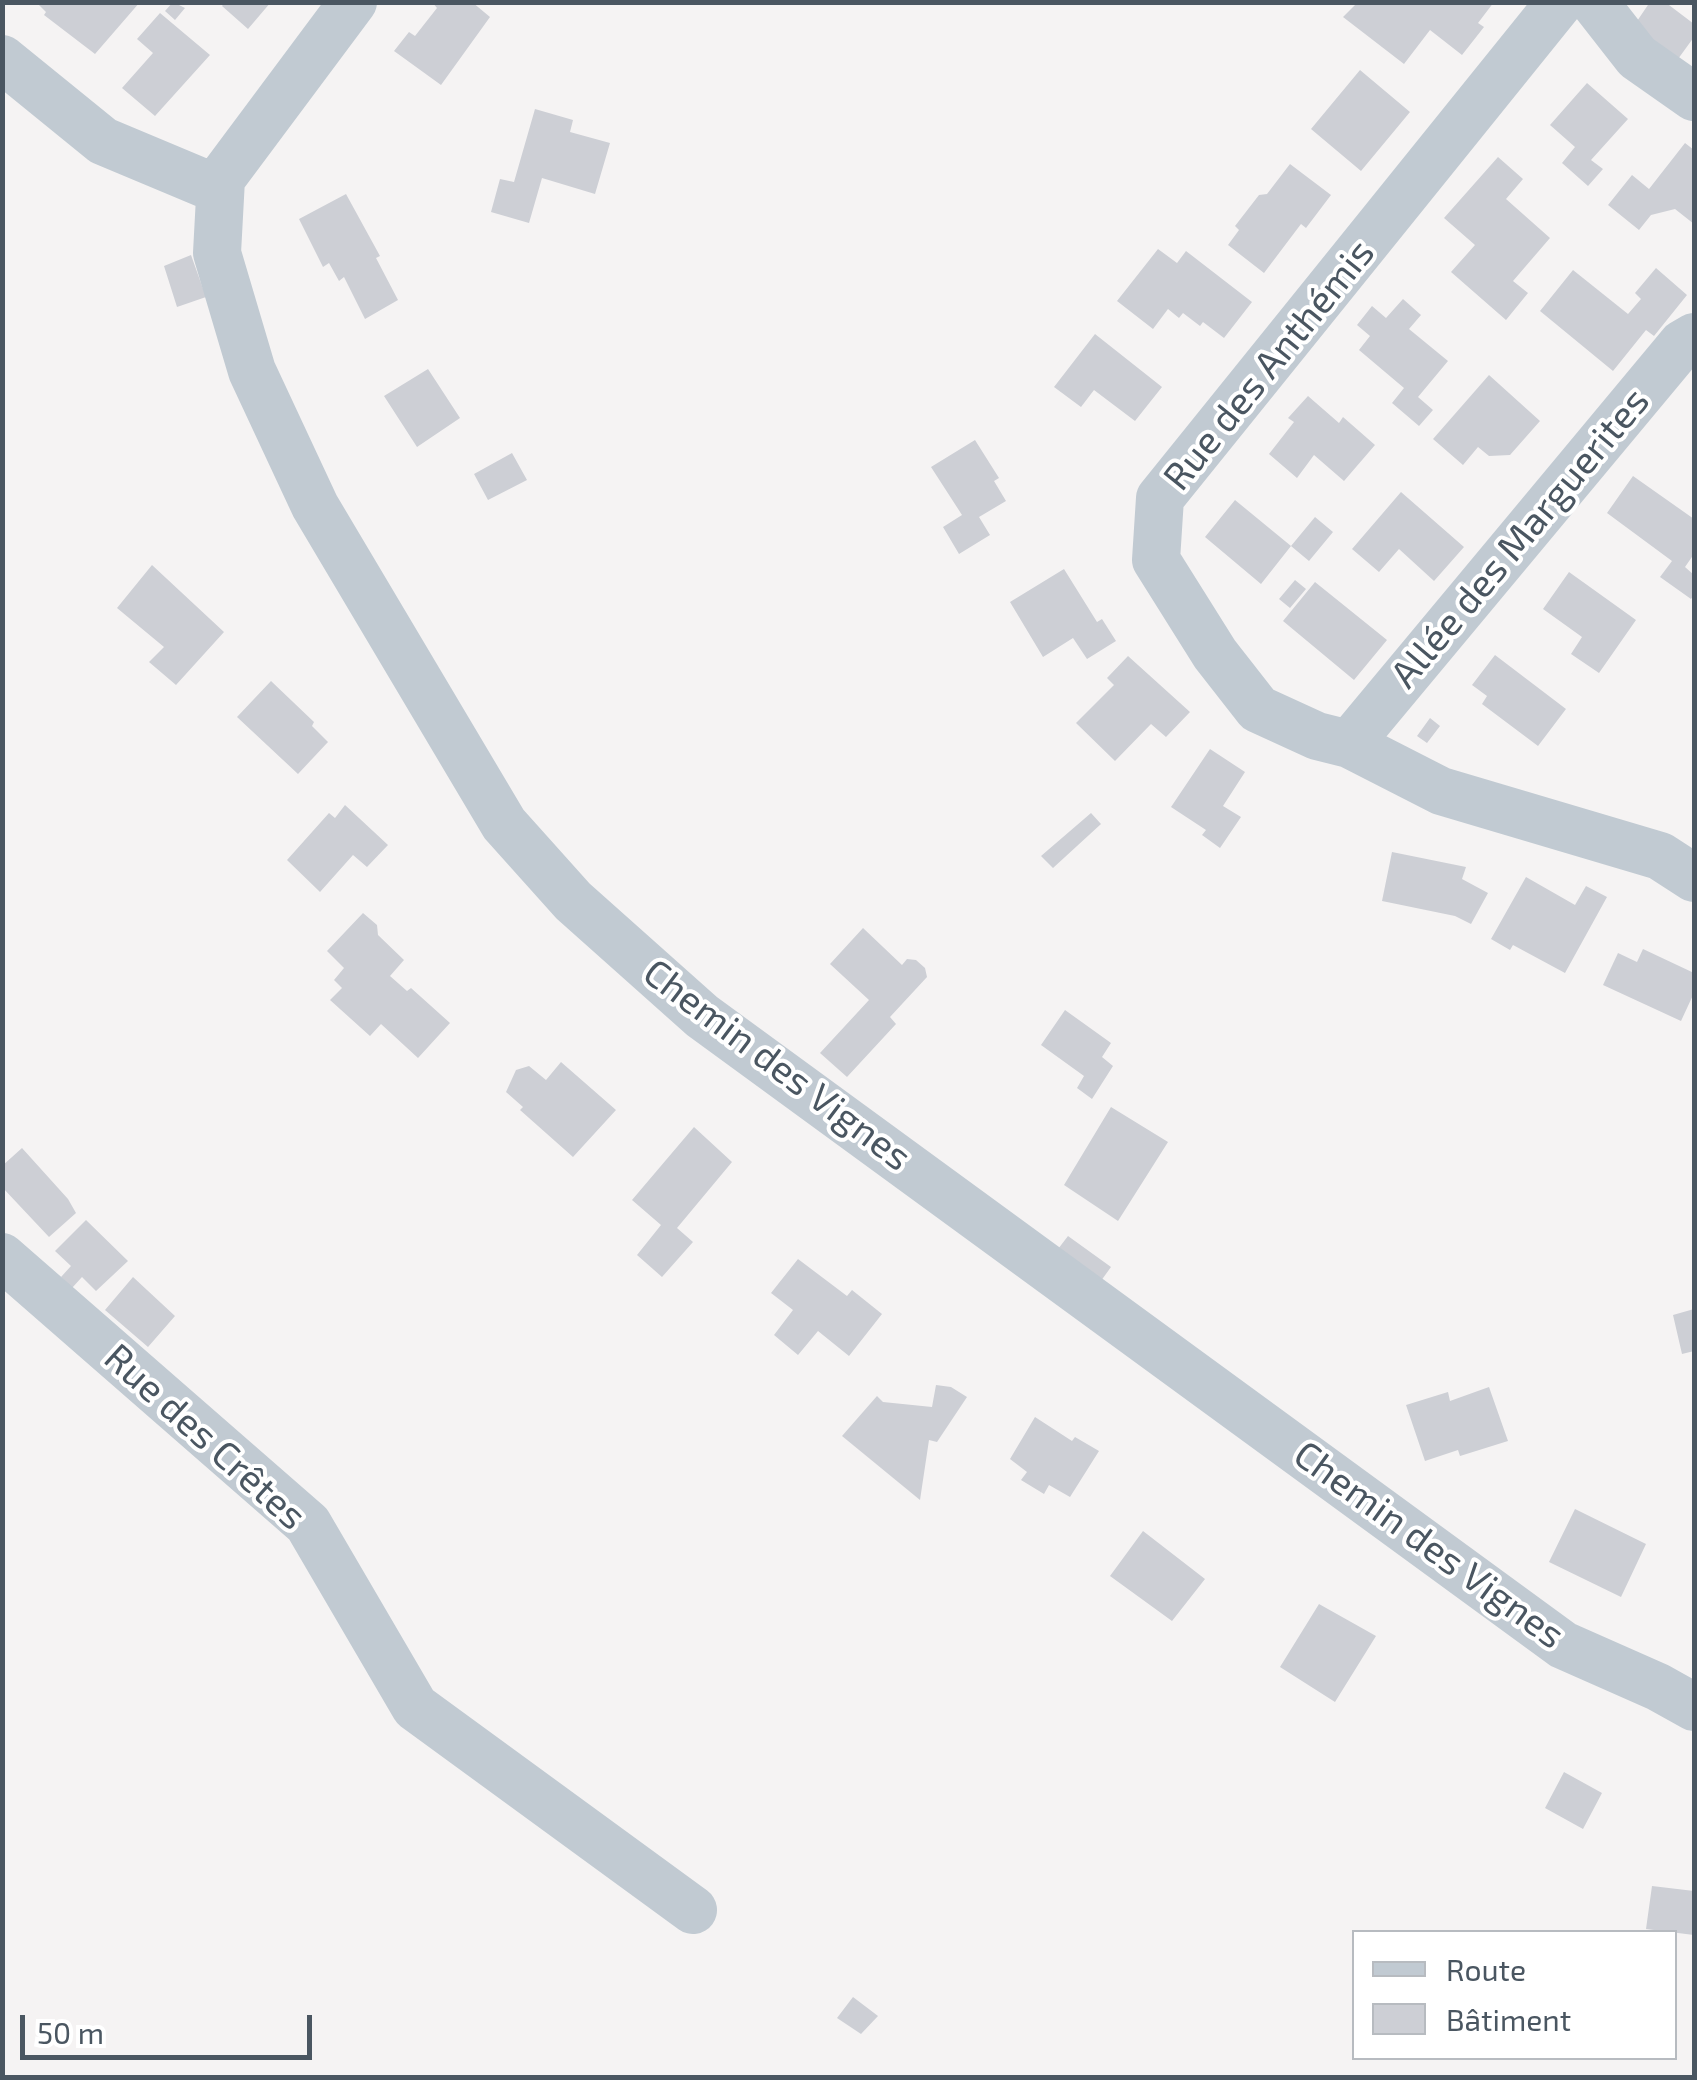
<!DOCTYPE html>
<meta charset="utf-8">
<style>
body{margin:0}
#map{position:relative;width:1697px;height:2080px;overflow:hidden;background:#f5f3f3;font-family:"Exo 2",sans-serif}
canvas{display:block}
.frame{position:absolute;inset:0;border:5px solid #4a5661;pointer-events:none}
.legend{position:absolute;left:1352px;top:1930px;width:325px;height:130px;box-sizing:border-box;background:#fff;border:2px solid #b7bbc0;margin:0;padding:12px 18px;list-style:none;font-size:30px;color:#4a5661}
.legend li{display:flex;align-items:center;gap:20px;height:50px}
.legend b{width:50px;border:2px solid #b7bbc0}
.scale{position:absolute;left:20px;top:2015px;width:292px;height:45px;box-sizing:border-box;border:5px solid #4a5661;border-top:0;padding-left:12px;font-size:30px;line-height:35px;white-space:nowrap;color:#4a5661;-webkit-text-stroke:8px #fff;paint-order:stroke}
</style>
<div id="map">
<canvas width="1697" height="2080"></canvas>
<div class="frame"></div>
<ul class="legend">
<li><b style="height:12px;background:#c1cad2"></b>Route</li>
<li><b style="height:28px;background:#cdcfd5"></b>Bâtiment</li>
</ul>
<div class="scale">50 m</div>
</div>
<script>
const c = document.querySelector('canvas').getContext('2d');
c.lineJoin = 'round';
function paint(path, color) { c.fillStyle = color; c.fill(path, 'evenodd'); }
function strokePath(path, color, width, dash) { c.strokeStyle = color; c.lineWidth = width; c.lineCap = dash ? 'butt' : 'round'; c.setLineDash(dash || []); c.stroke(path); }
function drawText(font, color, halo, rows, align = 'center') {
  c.font = font + ' "Exo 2",sans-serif'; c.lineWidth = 8; c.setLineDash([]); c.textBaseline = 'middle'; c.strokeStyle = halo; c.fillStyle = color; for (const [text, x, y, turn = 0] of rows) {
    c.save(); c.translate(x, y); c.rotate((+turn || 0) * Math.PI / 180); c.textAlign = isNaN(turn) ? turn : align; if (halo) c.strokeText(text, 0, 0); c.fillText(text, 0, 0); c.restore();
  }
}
const building = new Path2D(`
 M36,2H140L95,54L44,15L46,12Z
 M173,2L185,8L175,20L165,11Z
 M225,2H271L248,29L222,6Z
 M432,2H472L490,17L441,85L394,51L409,32L415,36L437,8Z
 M1358,2H1494L1478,23L1484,27L1462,55L1430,30L1404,64L1343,17Z
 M1650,2H1665L1694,24V37L1678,59L1633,27Z
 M160,13L210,55L155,116L122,88L153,53L137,39Z
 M1360,70L1410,112L1361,171L1311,129Z
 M1587,83L1628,119L1591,160L1603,169L1588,186L1562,163L1575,147L1550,125Z
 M535,109L573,120L570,132L610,143L595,194L542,178L529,223L491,212L500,179L514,182Z
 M1685,143L1694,150V224L1675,209L1651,215L1639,230L1608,205L1632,175L1649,189Z
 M1498,157L1523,179L1506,199L1550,238L1513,281L1528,293L1506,320L1451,272L1475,245L1444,218Z
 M1290,164L1331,195L1306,228L1301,224L1264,273L1228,245L1239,230L1235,226L1259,195L1267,194Z
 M346,194L380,256L376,258L398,300L365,319L344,277L339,281L329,263L323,267L299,219Z
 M1158,249L1177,263L1186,251L1252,302L1224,338L1203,322L1200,326L1183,313L1179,318L1168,309L1153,329L1117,301Z
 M191,255L206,297L177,307L164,266Z
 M1656,268L1687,295L1654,336L1646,330L1613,371L1540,311L1573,270L1628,314L1641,299L1635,293Z
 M1403,299L1421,315L1409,329L1448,361L1418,397L1433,410L1419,426L1392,403L1404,388L1359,350L1370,336L1357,325L1372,306L1386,318Z
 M1095,334L1162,387L1135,421L1094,390L1081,407L1054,387Z
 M428,369L460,418L417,447L384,396Z
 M1489,375L1540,421L1510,455L1489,456L1478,447L1463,465L1433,439Z
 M1308,396L1339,423L1343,417L1375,445L1344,481L1314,455L1297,478L1269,454L1294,422L1288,418Z
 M975,440L999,478L994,481L1006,501L979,517L990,535L959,554L943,527L962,515L931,467Z
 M512,453L527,480L488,500L474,474Z
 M1633,476L1694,519V554L1685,567L1694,575V595L1691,599L1660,577L1672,561L1607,513Z
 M1401,492L1464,547L1434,581L1399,549L1379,572L1352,549Z
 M1235,500L1291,546L1261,584L1205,537Z
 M1315,517L1333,532L1309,561L1291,546Z
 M152,565L224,632L176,685L149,662L164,647L117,608Z
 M1064,569L1097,622L1102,619L1116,641L1087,659L1073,638L1043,657L1010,602Z
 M1569,572L1636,620L1599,673L1571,654L1582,637L1543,609Z
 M1295,580L1306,589L1290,608L1279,599Z
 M1315,582L1387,640L1354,680L1283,621Z
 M1495,655L1566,709L1538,746L1482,704L1487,696L1472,685Z
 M1128,656L1190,712L1166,737L1151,724L1115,761L1076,723L1114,685L1107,678Z
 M271,681L314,722L312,726L328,742L298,774L237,717Z
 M1430,718L1440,726L1427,743L1417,736Z
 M1210,749L1245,772L1223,806L1241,817L1220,848L1202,835L1206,830L1171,807Z
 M345,805L388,845L367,867L353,855L320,892L287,860L329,813L335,818Z
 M1091,813L1101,824L1053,868L1041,856Z
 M1392,852L1466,867L1462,879L1488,893L1471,924L1455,916L1382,901Z
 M1526,877L1575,905L1586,886L1607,897L1565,973L1513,945L1510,950L1491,939Z
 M363,913L377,925L378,935L404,960L390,976L407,991L411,988L450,1023L418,1058L381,1024L370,1036L330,1000L342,988L334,980L344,968L327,951Z
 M863,928L902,965L907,959L916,960L925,968L927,977L890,1017L896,1024L847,1077L820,1053L869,1000L830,964Z
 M1643,949L1694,973V993L1681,1021L1603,985L1618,953L1637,962Z
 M1065,1010L1111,1043L1102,1057L1113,1066L1092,1099L1077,1088L1084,1076L1041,1045Z
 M561,1062L616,1110L573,1157L520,1110L523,1107L506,1092L516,1070L529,1066L546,1080Z
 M1111,1107L1168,1142L1118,1221L1064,1185Z
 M694,1127L732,1162L677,1228L693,1242L662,1277L637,1255L661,1225L632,1200Z
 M22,1148L68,1199L76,1213L49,1237L2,1187V1166Z
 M86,1220L128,1261L96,1291L82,1277L72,1288L61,1277L71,1266L55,1251Z
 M1068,1236L1111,1267L1098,1285L1055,1253Z
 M798,1259L847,1296L852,1290L882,1314L849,1356L818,1331L798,1355L774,1335L793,1310L771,1293Z
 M133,1277L175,1316L148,1347L105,1310Z
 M1694,1309V1351L1682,1354L1673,1315Z
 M936,1385L951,1387L967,1397L937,1442L929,1440L920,1500L842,1436L877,1396L883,1402L932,1407Z
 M1489,1387L1508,1441L1460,1456L1458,1450L1425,1461L1406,1405L1448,1392L1450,1401Z
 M1035,1417L1072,1441L1075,1437L1099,1451L1070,1497L1049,1485L1044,1494L1021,1480L1027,1472L1010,1459Z
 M1575,1509L1646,1544L1621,1597L1549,1562Z
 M1143,1531L1205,1579L1172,1621L1110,1576Z
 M1319,1604L1376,1636L1335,1702L1280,1667Z
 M1564,1772L1602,1793L1583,1829L1545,1808Z
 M1652,1886L1694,1891V1935L1646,1929Z
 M853,1997L878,2016L861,2034L837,2018Z`);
const minor = new Path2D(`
 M353,2L221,179L217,253L252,371L315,506L504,824L573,901L702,1016L1563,1645L1658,1687L1694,1707
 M1560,2L1160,498L1156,560L1215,654L1258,709L1317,736L1349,744L1441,791L1660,856L1694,878
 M1594,2L1637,57L1694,97
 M2,59L103,141L220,190
 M1349,744L1682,344L1694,337
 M2,1257L308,1524L415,1707L693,1910`);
const streetNames = [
 ["Rue des Anthémis",1269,365,-51],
 ["Allée des Marguerites",1520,538,-50],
 ["Chemin des Vignes",777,1065,37],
 ["Rue des Crêtes",205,1437,42],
 ["Chemin des Vignes",1429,1545,36]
];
paint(building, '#cdcfd5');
strokePath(minor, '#c1cad2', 48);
drawText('38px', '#4a5661', '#fff', streetNames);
</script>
